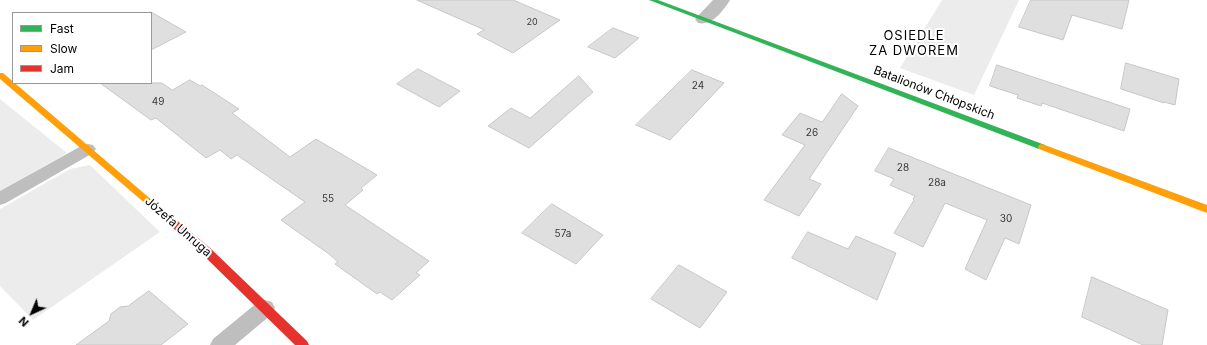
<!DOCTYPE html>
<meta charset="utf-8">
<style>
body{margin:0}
#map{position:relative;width:1207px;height:345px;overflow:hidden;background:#fff;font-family:Inter,sans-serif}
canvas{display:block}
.legend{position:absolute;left:12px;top:12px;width:140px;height:72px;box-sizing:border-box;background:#fff;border:1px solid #999;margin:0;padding:5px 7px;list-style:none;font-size:12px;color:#000}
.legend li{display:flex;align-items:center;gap:8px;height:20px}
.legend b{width:20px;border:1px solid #999}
.north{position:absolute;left:12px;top:293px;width:40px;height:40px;-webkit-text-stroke:3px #fff;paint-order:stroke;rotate:224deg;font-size:11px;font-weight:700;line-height:16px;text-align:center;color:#000}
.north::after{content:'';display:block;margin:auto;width:14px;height:18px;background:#000;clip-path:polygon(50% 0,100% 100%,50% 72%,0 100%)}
</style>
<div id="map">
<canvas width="1207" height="345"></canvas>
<ul class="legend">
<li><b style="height:5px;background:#30b455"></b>Fast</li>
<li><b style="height:5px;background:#ff9f0a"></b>Slow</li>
<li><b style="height:5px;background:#e5322d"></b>Jam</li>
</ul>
<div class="north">N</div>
</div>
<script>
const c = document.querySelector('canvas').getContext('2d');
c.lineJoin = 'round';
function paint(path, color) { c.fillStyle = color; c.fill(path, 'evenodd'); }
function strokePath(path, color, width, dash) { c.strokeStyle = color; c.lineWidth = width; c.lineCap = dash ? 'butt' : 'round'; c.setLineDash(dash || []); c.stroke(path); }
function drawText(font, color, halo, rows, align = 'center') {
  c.font = font + ' Inter,sans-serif'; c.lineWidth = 4; c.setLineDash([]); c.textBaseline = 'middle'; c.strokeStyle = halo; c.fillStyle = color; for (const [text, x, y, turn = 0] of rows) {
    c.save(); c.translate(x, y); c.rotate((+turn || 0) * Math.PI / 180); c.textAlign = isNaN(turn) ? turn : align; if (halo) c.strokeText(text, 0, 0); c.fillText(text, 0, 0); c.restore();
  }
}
const green = new Path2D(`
 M942,0H1019L974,95L900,68Z
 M0,99L67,153L0,191Z
 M90,165L160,232L33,320L0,286V209L70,169Z`);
const building = new Path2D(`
 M417,0H513L560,20L513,53L477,34L484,30Z
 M1031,0H1129L1122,29L1072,15L1063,40L1019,27Z
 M151,12L186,32L151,50Z
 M613,28L639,38L615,58L588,47Z
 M1126,63L1179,79L1175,105L1164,102V103L1121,89Z
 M997,65L1130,109L1124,131L1042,103L1041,106L1017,98L1018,95L990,86Z
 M418,69L460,91L439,107L397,84Z
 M692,70L724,83L670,140L636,125Z
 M579,76L593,92L529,148L488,126L511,108L530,118Z
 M190,80L200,86L202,85L239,109L232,113L290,157L316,139L377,175L361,188L363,190L345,205L429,261L416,273L420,275L392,300L380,292L377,294L335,264L338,262L329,254L281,220L305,202L237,155L231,159L220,150L206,158L156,118L151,120L100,83H162L172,90Z
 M842,94L858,106L809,179L821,184L799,216L764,200L805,145L782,135L800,113L822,122Z
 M889,148L1031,205L1019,244L1005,238L986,280L965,269L987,220L945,203L923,247L894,233L914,200L913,199L915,196L890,185L894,179L875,171Z
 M552,204L603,235L576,264L522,233Z
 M808,232L848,249L856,236L896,253L877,300L792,258Z
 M679,265L727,292L700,328L651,299Z
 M1092,277L1168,310L1162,345H1143L1082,317Z
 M149,291L188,324L161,345H76L109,321L111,314L120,307L128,306Z`);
const lane = new Path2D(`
 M88,144L93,145L96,149L93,153L6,203L0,205V191L83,145Z
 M265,300L272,302L275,308L272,314L235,345H210L213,339L258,302Z`);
const street = new Path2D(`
 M713,0H730C723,11 712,26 698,23L695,19Z`);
const fast = new Path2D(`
 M649,0H658L1045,145L1046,147L1045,149H1039Z`);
const slow = new Path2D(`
 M0,73H3L153,201L155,203L153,205H147L0,79Z
 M1042,144L1207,205V213L1039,149L1038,147L1039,145Z`);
const jam = new Path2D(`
 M150,199L153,201L209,247L307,341L309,345H295L201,253L147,205L145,203L147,201Z`);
const farNumbernames = [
 ["20",532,22]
];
const numberNames = [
 ["24",698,86],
 ["49",158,102],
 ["26",812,133],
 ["28",903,168],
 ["28a",937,183],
 ["55",328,199],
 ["30",1006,219],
 ["57a",563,234]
];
const streetNames = [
 ["Batalionów Chłopskich",934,93,21],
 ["Józefa Unruga",178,227,41]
];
const neighbourhoodNames = [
 ["OSIEDLE",914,36],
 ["ZA DWOREM",914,51]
];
paint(green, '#ececec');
paint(building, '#dfdfdf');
strokePath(building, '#c7c7c7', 1);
paint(lane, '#bebebe');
paint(street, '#bebebe');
paint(fast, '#30b455');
paint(slow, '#ff9f0a');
paint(jam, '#e5322d');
drawText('9px', '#383838', null, farNumbernames);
drawText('10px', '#383838', null, numberNames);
drawText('12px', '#000', '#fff', streetNames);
c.letterSpacing = '1px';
drawText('13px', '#000', '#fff', neighbourhoodNames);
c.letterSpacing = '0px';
</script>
